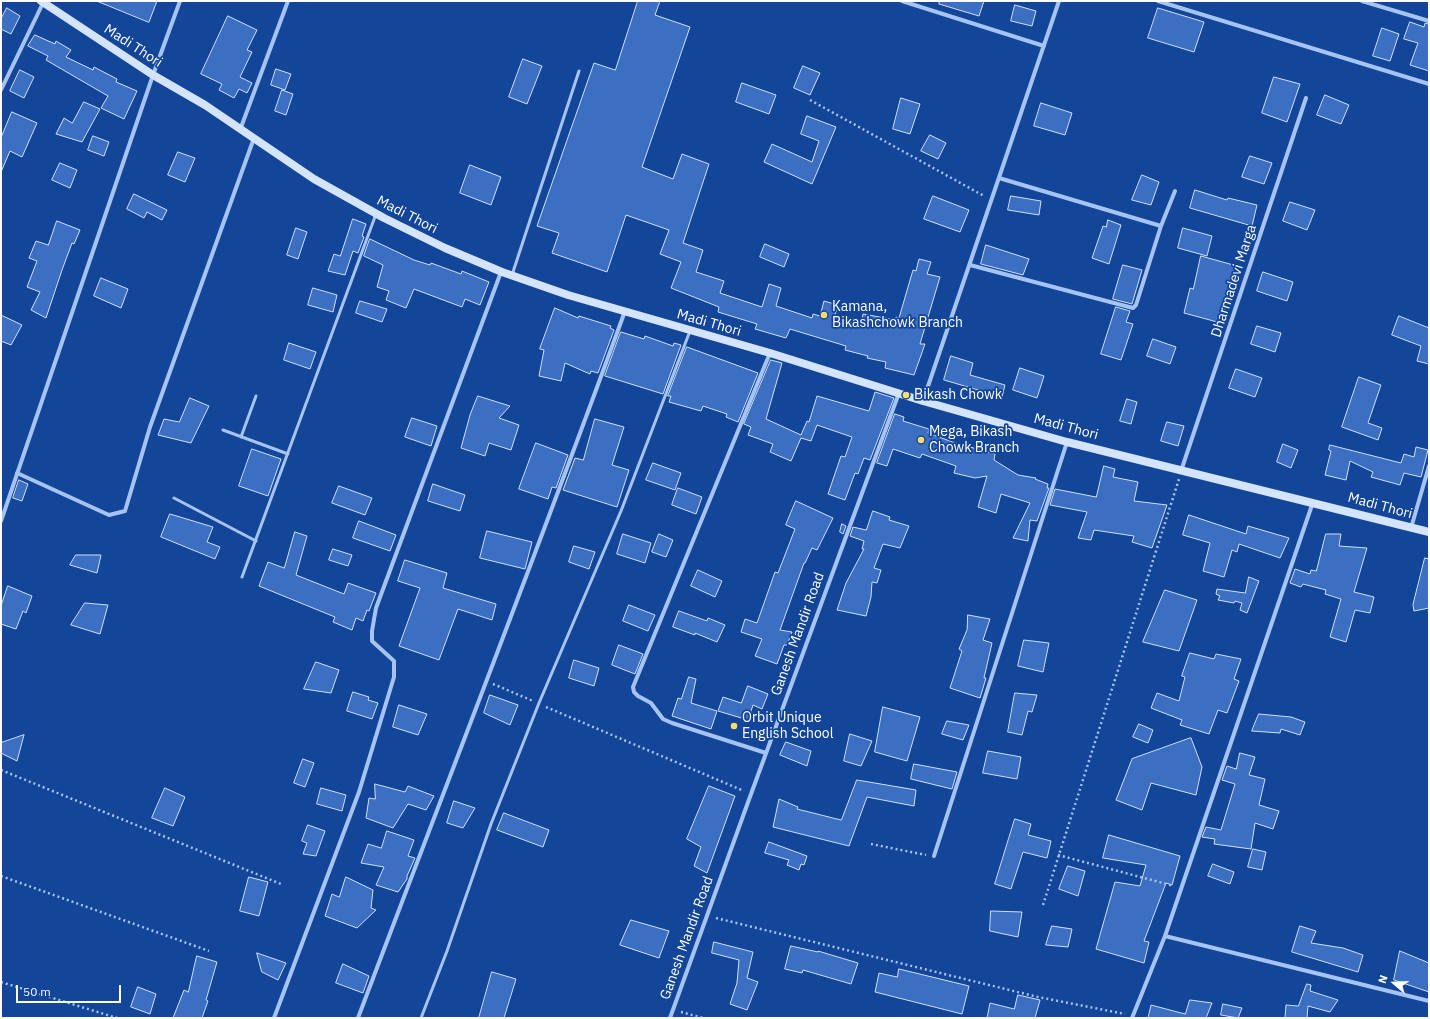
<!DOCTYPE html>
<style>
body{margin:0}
#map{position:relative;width:1430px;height:1019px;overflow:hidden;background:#134599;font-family:"IBM Plex Sans",sans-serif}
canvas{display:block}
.frame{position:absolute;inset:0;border:2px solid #fff;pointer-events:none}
.north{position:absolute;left:1374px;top:963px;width:40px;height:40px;-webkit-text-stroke:3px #134599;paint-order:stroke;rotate:289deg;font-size:11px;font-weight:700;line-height:16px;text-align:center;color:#fff}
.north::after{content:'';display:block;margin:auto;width:14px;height:18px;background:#fff;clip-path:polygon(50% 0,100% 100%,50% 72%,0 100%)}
.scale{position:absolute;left:16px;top:985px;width:105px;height:18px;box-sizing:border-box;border:2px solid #fff;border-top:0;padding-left:5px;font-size:12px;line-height:14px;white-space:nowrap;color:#fff;-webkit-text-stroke:3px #134599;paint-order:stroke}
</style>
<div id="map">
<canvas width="1430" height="1019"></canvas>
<div class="frame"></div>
<div class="north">N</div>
<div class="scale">50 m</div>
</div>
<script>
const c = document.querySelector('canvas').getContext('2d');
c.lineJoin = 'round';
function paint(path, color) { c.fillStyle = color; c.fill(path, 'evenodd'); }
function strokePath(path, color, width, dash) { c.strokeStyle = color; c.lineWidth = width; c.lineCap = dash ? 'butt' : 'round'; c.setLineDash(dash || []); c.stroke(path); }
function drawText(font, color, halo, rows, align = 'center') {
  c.font = font + ' "IBM Plex Sans",sans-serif'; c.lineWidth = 3.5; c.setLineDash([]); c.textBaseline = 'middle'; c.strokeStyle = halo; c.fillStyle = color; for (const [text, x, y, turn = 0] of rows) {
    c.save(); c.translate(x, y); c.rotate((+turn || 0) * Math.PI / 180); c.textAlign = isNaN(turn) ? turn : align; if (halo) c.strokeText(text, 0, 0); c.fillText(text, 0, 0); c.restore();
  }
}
const building = new Path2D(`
 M97,1H157L149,22Z
 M638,1H660L655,15L690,27L642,167L673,179L682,154L709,164L683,243L703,250L696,272L724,281L720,293L762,307L769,284L781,288L776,306L812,318L813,314L820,316L824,301L838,305L834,318L861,325L863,314L896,320V317L899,318L913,270L916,271L919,259L931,262L927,274L940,277L920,344H925L914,375L885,368L886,362L867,358L868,356L845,350L846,346L790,329L786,338L755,329L757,324L718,312L719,307L671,288L681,262L660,254L669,230L626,215L607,272L552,253L559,233L537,226L594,63L615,70Z
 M940,1H984L979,16L939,4Z
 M1015,5L1036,11L1032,26L1011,21Z
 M7,8L20,16L11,34L1,29V19Z
 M1158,8L1204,22L1194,52L1148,38Z
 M228,16L257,30L247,50L252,52L240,77L252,83L247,93L239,89L234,98L219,90L222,84L201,74Z
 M1410,22L1424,27L1425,23L1429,24V71L1410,65L1418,43L1404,39Z
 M1382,28L1399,34L1390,61L1373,56Z
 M35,35L55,44L56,41L71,50L66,57L93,70L94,67L117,79L116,82L137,91L124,119L101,108L108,96L46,60L48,56L28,46Z
 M523,59L542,66L527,104L509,97Z
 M803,66L820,73L810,95L794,88Z
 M276,69L291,74L285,90L271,85Z
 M20,70L34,77L24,98L10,91Z
 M1274,77L1300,84L1287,122L1262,113Z
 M742,83L776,95L769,114L736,102Z
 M282,90L293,94L286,115L275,111Z
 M1325,95L1349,105L1341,124L1317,115Z
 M901,98L920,104L910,134L893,129Z
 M84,102L100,109L82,142L56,134L64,118L72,123Z
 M1041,103L1072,113L1065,135L1034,126Z
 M12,112L37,123L22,157L10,151L1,172V138Z
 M807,116L836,127L812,184L764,162L772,144L812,162L819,141L801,134Z
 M930,135L946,143L938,159L921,151Z
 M93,136L109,142L104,156L88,150Z
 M178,152L195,158L185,182L168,175Z
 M1250,156L1272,163L1264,184L1242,177Z
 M60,163L77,170L70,188L52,180Z
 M470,165L501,177L491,205L460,193Z
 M1142,175L1159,182L1151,205L1132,200Z
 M1195,190L1227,200L1228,198L1257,205L1252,226L1190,208Z
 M134,194L167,210L162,220L147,212L144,218L127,209Z
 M933,196L969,210L960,232L924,219Z
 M1011,196L1041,201L1039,215L1008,210Z
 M1290,202L1315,210L1307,230L1283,221Z
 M353,219L366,224L362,236L364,237L358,253L353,251L345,275L328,271L334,254L340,256Z
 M1108,220L1121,225L1109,264L1092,258L1103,226L1106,227Z
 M57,221L80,230L74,244L72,243L62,270L46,318L31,310L40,292L27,287L37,261L29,258L36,241L48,245Z
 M296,228L307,232L298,259L287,255Z
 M1183,228L1212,236L1207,256L1178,248Z
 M370,239L414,260L430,265L431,263L461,274L462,271L489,282L480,305L465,299L462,307L414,289L406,308L386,300L389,291L377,287L383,265L364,256Z
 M765,244L789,254L784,267L760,257Z
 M986,245L1029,259L1023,275L981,264Z
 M1201,256L1237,266L1225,298L1227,299L1221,323L1184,313L1190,288L1193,289Z
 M1123,265L1142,270L1132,304L1113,299Z
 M1263,272L1293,282L1287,301L1257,291Z
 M101,278L128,289L121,308L94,296Z
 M313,288L337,295L333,312L308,305Z
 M360,301L387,309L382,322L356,313Z
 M1116,307L1130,311L1126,322L1133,324L1121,360L1101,354Z
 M555,308L578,318L579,316L611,326L610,328L614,330L598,373L591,371L590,374L565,363L561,381L539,376L544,350L540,349Z
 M1,315L22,325L11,345L1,341Z
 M1399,316L1429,328V364L1417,361L1421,346L1392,335Z
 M1257,326L1281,333L1275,352L1251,344Z
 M621,332L644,339L645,336L673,346L674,343L681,345L663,394L605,376Z
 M1153,339L1176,347L1170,364L1147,356Z
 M289,343L316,352L310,369L284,360Z
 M687,347L758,373L738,422L726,417L727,414L703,406L701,411L669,402L671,396H668Z
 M951,356L973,363L970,375L1005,385L1002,397L944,380Z
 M771,360L782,363L766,419L801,435L807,421L809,422L817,396L869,411L875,392L894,398L870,460L864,458L858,474L855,473L845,500L828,494L841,456L845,457L852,437L817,425L811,441L801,438L791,461L770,452L773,444L748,435L751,427L744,424Z
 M1020,368L1044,376L1037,398L1013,390Z
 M1236,369L1262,378L1255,397L1229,388Z
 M1359,377L1381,385L1368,423L1382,428L1378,440L1342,427Z
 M478,396L510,406L499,418L519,425L511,450L489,443L485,456L461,448L470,415Z
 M190,398L209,406L191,443L158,435L164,419L179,422Z
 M1127,399L1137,402L1131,424L1120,421Z
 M895,414L904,417L903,421L929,429L928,433L969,448L970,447L995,454L994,460L1018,475L1036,478L1035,479L1048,484L1047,488H1049L1037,521L1030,520L1028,541L1013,538L1030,503L1001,494L996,513L978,507L987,476L975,478L954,473L956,466L922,454L920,458L893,449L887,466L877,463Z
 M412,418L437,426L431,446L405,437Z
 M595,419L624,427L612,465L629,470L617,507L563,490L575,458L583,460Z
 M1167,422L1184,426L1178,446L1161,441Z
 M536,443L568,455L556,488L552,487L548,499L519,489Z
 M1283,444L1298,450L1291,468L1277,462Z
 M1330,445L1401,463L1404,454L1414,457L1416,447L1428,450L1421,477L1404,473L1400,485L1371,477L1373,472L1350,461L1346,480L1325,475L1331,451L1329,450Z
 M252,449L281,459L268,496L239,486Z
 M653,463L681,473L675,490L646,480Z
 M1104,466L1115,469L1113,477L1138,482L1134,501L1167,505L1152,548L1132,542L1134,536L1094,530L1091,540L1078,538L1087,512L1050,505L1055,489L1096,497Z
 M19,480L28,484L22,501L13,498Z
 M433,484L465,495L460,511L428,501Z
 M339,486L372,498L365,515L332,503Z
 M678,488L702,497L696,514L672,505Z
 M796,501L833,518L817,550L812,548L805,563H804L780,630L792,632L787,645H784L777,664L755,656L762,639L741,632L745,619L757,623L775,572L778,573L795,529L786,525Z
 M873,511L890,517L889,520L909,526L900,548L883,544L874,568L881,570L877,583L872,582L871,597L866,616L837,610L846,583L864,549H862L864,541L850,536L853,527L866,530Z
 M170,514L213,527L207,542L220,547L215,559L161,537Z
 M1189,515L1246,534L1248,526L1289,538L1280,558L1239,544L1237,552L1232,550L1224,577L1203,571L1210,543L1183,535Z
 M359,521L396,535L390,551L353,538Z
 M842,524L846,526L843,534L840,532Z
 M487,531L532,542L525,569L480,558Z
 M295,532L307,536L296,575L344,594L348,583L376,593L369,611L367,610L363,621L356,618L352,630L333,622L335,617L259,586L268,562L284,568Z
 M623,534L651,543L645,563L617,554Z
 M659,534L673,540L666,557L652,552Z
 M1326,534H1341L1339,546L1367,548L1354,592L1374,597L1370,613L1355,610L1346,642L1330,637L1341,599L1325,594L1326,590L1303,584L1301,587L1290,583L1295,569L1310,574L1311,570L1316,571Z
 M574,546L595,552L589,569L569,562Z
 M333,549L352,555L348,566L329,560Z
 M76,555H101L97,573L70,565Z
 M1425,558L1429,559V608L1414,611L1413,605Z
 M405,560L447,573L443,588L496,604L492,620L458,609L439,660L399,646L420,588L398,581Z
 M698,570L722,581L715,597L691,586Z
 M1249,577L1259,581L1247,613L1240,610L1242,603L1235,601L1234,603L1218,600L1220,596L1216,594L1217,589L1245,593Z
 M8,586L32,596L26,613L23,611L16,629L1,624V606Z
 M1165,590L1197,600L1179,651L1143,642Z
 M85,603L108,605L100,634L71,625Z
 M629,605L655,615L648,631L623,621Z
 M679,611L707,621L708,618L725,625L717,642L695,633V635L673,627Z
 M968,615L990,619L983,640L992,643L984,678H986L980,698L950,688L962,651L959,649L967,630Z
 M1024,640L1049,643L1043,672L1018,666Z
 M619,645L643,654L635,674L612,665Z
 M1190,653L1214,659L1216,654L1241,659L1234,679L1239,681L1227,713L1218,710L1209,734L1180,725L1182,720L1151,708L1157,693L1179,701L1185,677L1182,676Z
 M574,660L599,668L594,686L569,678Z
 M316,662L339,670L331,693L304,689Z
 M689,677L696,679L691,703L717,711L711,729L672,716L678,698L681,699Z
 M748,686L768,694L762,709L753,705L748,720L718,711L723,697L741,703Z
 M353,692L369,697L368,700L378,703L372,719L347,711Z
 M1015,693L1037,695L1032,712L1028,711L1022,735L1008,732Z
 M490,695L518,705L510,725L484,713Z
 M399,705L427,714L418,735L393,727Z
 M883,707L920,717L907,761L875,752Z
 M1259,714L1291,717L1305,722L1300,735L1281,729L1280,733L1252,731Z
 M947,721L969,725L963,740L942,734Z
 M1139,724L1153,730L1148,743L1133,737Z
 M850,734L872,741L861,766L844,761Z
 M24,735L17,761L1,753V743Z
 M1191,738L1202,767L1196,795L1151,783L1142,810L1116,800L1132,759Z
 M786,742L811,751L807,766L780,755Z
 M988,751L1021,757L1017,779L983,773Z
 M1240,753L1255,757L1249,775L1265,779L1259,805L1279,811L1273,829L1255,823L1251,849L1214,844L1215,839L1202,837L1206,827L1221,830L1235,784L1222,780L1227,766L1236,769Z
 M303,759L314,763L305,787L294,783Z
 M914,764L957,772L952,789L911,779Z
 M857,780L916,790L914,806L867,797L849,846L773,827L779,799L798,807L797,809L841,820Z
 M375,784L405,792L408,786L434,796L426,810L408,804L393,828L366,818L369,798L375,799Z
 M709,786L735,796L707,873L694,866L701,847L687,839Z
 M165,788L185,797L173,826L152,818Z
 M321,788L346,795L342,811L317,804Z
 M454,801L475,808L463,828L447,823Z
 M504,813L549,830L543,847L497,830Z
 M1015,819L1031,824L1028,835L1051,841L1047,858L1023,852L1011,889L995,884Z
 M308,825L325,831L316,856L303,854L307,843L302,841Z
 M387,831L414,840L408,856L415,858L407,876V879L398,892L376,885L384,867L361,863L368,844L381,848Z
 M1109,835L1180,856L1172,885L1166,883L1144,941L1149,942L1144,963L1096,949L1115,882L1140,886L1146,865L1103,858Z
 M769,842L807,856L804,865L801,864L799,870L787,865L789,860L765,853Z
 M1253,849L1266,852L1262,870L1248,867Z
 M1213,864L1234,872L1230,884L1208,876Z
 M1068,866L1085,871L1078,896L1059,889Z
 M249,877L268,882L259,916L240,911Z
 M346,877L373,890L371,908L376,910L357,928L325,916L332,894L339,897Z
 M991,911L1022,912L1018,937L990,931Z
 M631,920L669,931L659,958L620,945Z
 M1052,926L1072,929L1068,947L1046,945Z
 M1300,926L1316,931L1311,943L1343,948L1363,955L1358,972L1292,952Z
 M714,942L753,952L747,978L758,982L747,1010L730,1004L737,983L739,960L712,953Z
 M791,946L818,952V951L858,963L851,984L803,970L802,973L785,969Z
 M1400,951L1429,963V992L1394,980Z
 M257,953L286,963L278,980L262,972Z
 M197,956L217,962L206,1000L208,1001L202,1018H173L184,990L188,992Z
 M343,964L369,976L363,993L336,983Z
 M899,969L969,986L962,1014L875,992L879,973L897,977Z
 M492,972L516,979L504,1018H479Z
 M1307,984L1311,985L1310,991L1338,1000L1330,1012L1308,1006L1307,1018H1285L1286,1005L1298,1006Z
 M138,987L156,994L150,1014L131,1007Z
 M1018,995L1040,1000L1035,1018H987L990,1003L1014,1009Z
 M1190,1000L1212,1003L1206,1018H1148L1151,1005L1185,1014Z
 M1223,1004L1242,1008L1238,1018L1221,1015Z`);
const path = new Path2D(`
 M810,100L984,196
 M493,684L533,701
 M546,707L744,791
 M1,770L281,884
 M871,844L926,855
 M1058,855L1174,886
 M1,876L209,951
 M1043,905L1179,479
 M716,918L1038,997L1125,1014
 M1,982L117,1018
 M681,1012L703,1018`);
const service = new Path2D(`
 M512,275L579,71
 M223,430L288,454
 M241,437L256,396
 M174,498L256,541
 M242,577L376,214
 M421,1018L447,951L491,824L539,703L621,511L690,331`);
const minor = new Path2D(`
 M902,1L1044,46
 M1158,1L1429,84
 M1362,1L1429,21
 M1,90L43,3
 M240,130L288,1
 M999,178L1161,226
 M970,265L1133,308L1136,305L1161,226L1175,191
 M923,401L1059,1
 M1181,471L1306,98
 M17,473L109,515L125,511L150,427L254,138
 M1,521L153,75L180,1
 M1411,528L1429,466
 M766,753L672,723L663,719L651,703L638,696L634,692L633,687L770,353
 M934,856L1067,442
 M1165,936L1429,1001
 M274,1018L359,792L394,677V661L372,641V631L376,608L501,272
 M358,1018C447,782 539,548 625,311
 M670,1018L751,794L899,393
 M1132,1018L1165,936L1313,502`);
const secondary = new Path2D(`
 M41,1L153,75L205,105L314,179L384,218L445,248L502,272L568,295L770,353L923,401L1067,442L1429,532`);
const markers = [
 [824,315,4,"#ffdd68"],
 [906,395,4,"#ffdd68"],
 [921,440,4,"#ffdd68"],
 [734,726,4,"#ffdd68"]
];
const streetNames = [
 ["Madi Thori",133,46,33],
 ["Madi Thori",407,215,27],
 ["Dharmadevi Marga",1234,281,-72],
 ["Madi Thori",709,323,16],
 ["Madi Thori",1066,427,15],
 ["Madi Thori",1380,506,15],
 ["Ganesh Mandir Road",798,634,-70],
 ["Ganesh Mandir Road",687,938,-70]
];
const poiNames = [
 ["Kamana,",832,307],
 ["Bikashchowk Branch",832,323],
 ["Bikash Chowk",914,395],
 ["Mega, Bikash",929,432],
 ["Chowk Branch",929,448],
 ["Orbit Unique",742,718],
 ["English School",742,734]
];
paint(building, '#3c6fc1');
strokePath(building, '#cee0fd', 1);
strokePath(path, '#a6c4f3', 2.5, [2, 3]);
strokePath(service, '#a6c4f3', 3);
strokePath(minor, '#a6c4f3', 4);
strokePath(secondary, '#d5e4fd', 8);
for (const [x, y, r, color] of markers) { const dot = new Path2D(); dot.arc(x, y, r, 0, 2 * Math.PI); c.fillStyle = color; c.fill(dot); strokePath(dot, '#134599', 1.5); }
drawText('14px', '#fff', '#134599', streetNames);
drawText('14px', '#fff', '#134599', poiNames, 'left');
</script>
